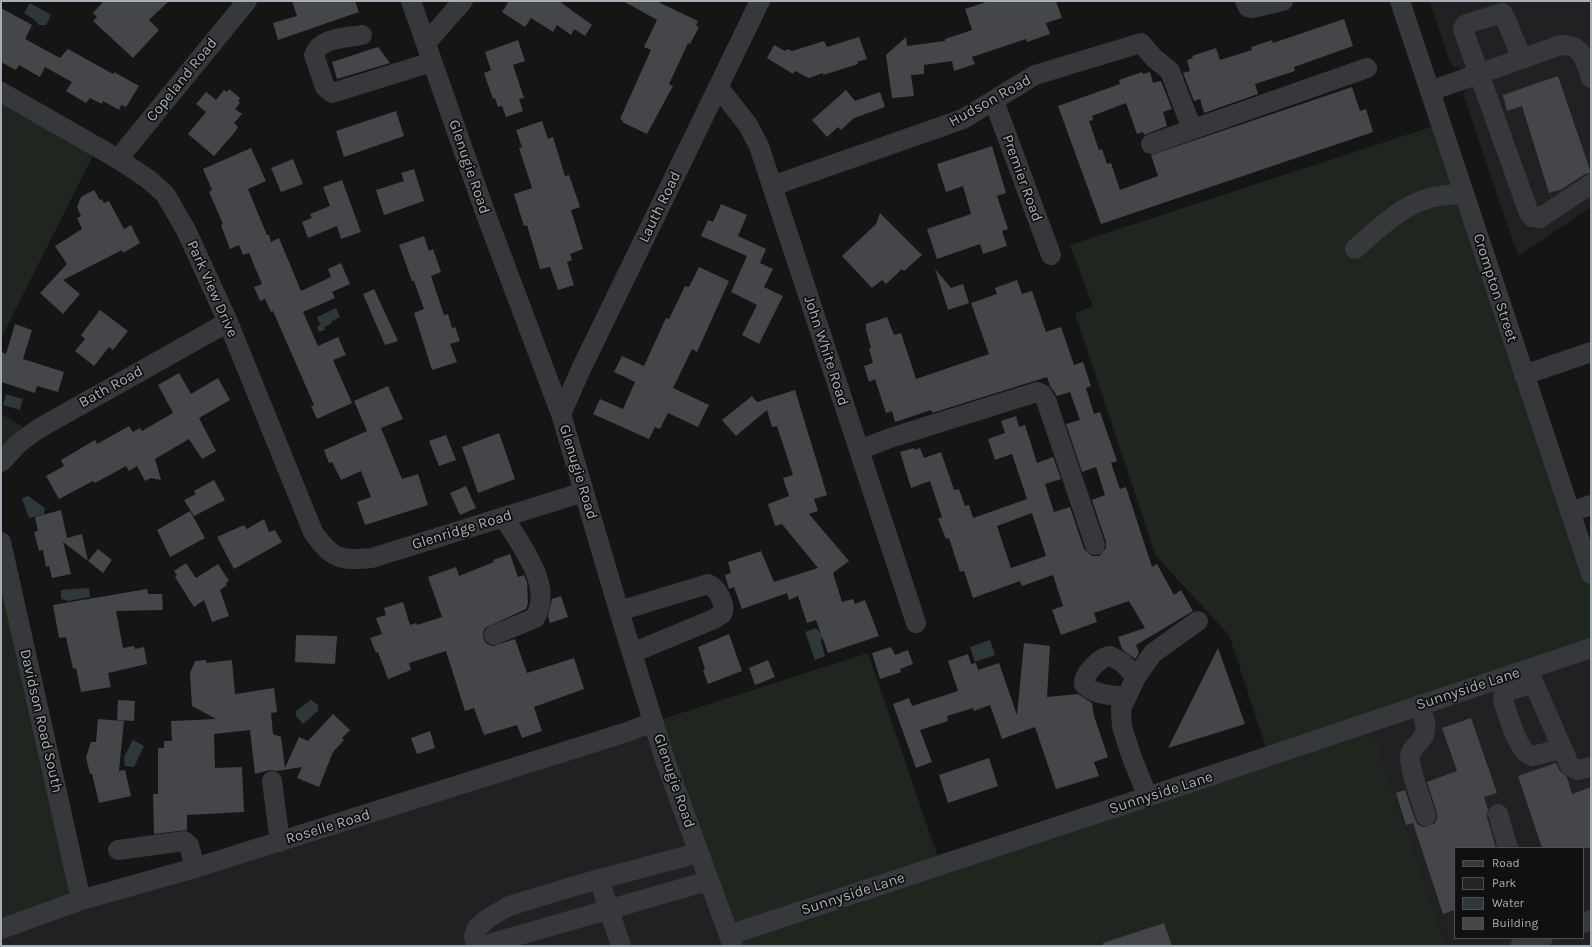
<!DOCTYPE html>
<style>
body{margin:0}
#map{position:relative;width:1592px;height:947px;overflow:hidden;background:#151516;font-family:Karla,sans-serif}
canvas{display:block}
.frame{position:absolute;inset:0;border:2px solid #a7afb6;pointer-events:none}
.legend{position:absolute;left:1454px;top:847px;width:130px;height:92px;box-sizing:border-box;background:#101011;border:1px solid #4c5053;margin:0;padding:5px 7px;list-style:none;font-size:12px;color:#a7afb6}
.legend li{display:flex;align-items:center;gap:8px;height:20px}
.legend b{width:20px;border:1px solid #4c5053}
</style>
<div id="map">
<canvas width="1592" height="947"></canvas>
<div class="frame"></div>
<ul class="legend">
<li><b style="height:5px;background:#36383b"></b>Road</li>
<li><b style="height:11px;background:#1f261f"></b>Park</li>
<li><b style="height:11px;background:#2e383b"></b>Water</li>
<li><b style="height:11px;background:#444649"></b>Building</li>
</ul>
</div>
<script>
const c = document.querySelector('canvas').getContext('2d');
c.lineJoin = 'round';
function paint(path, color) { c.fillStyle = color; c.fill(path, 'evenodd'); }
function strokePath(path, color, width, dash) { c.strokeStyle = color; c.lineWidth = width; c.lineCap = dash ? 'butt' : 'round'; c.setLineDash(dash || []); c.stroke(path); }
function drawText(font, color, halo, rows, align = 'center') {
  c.font = font + ' Karla,sans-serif'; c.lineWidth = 3.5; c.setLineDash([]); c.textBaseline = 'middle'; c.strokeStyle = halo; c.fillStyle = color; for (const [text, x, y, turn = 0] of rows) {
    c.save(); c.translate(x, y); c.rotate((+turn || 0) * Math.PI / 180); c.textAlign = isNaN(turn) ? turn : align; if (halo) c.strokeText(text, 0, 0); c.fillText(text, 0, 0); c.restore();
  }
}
const built = new Path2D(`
 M1430,1H1591V207L1518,256L1463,94L1467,88L1463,69L1454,67L1450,63Z
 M1591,648V946H1446L1369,721ZM1455,848H1583V938H1455Z
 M653,722L732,946H1V928Z`);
const green = new Path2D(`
 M1,90L97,148L1,338Z
 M1440,124L1591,576V648L1369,721L1446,946H732L653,722L868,653L941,866L1269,756L1229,635L1156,556L1075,313L1093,306L1070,245Z
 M1,414L33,433L1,463Z
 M1,539L82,901L1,928Z`);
const water = new Path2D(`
 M30,3L51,15L46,25H39L35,20L24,13Z
 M336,308L340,317L332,321L331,324L324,327L325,330L319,332L317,327L320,325L317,317Z
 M6,394L23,399L20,410L3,405Z
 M28,496L45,508L44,514L29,518L22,498Z
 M89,588L90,597L68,601L61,599V590Z
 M816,628L822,634L821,641L825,656L815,660L805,632Z
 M990,640L995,655L975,662L970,647Z
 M311,700L318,705V711L303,724L296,716V711Z
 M133,740L144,746L134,767L125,766L124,757Z`);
const building = new Path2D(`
 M104,1H169L149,20L159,30L133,58L93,21L97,17L93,13Z
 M292,1H355L359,12L278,40L273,23L297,16Z
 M509,1H559L592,25L585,36L574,29L571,35L557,25L553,32L531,18L525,27L502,12Z
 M623,1H656L698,21L696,26L699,27L690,44L688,43L669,84L673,86L647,134L622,122L623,120L620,119L651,50L644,47L657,20Z
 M989,1H1056L1062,18L1046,23L1050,34L1027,42L1026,39L972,57L975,64L954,71L952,61L924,65V74L911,75L914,96L892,98L886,55L906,37L907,46L945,41V39L972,30L965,9Z
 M1,8L32,25L25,39L60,58L68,49L113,74L114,72L139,86L126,107L121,105L119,110L103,101L102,104L90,98L86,103L66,91L72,82L45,67L40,77L19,65L16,70L1,62Z
 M1344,19L1353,46L1294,67L1295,71L1255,84L1258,94L1204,113L1200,99L1194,101L1183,73L1190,71L1187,60L1193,58L1192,56L1216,48L1220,60L1252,50L1251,47L1272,40L1273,43Z
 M859,37L867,59L857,62L858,64L823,75V73L809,78L795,71L793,74L767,58L774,45L785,51L787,49L792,51L824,41L827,47Z
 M518,40L525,61L513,65L524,98L519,99L523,111L506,117L502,106L498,107L495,98L493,99L484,73L491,70L485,52Z
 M378,47L390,63L337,79L332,62Z
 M1142,72L1143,74L1150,72L1153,83L1161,81L1172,109L1163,112L1167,126L1144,135L1143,132L1137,134L1126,103L1092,116L1093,120L1089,121L1099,150L1102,149L1107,164L1111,163L1120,190L1158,176L1151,155L1352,87L1360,111L1366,109L1373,132L1101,224L1058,106L1120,84L1119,80Z
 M1558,76L1591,173L1585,174L1562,189L1549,193L1522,106L1507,111L1503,95Z
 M229,89L240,98L238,101L240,103L235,109L242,114L234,123L238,127L235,132L214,156L188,134L206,112L196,104L206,92L216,100L224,90L227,92Z
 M846,90L855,101L880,92L885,107L854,118L841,130L838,127L827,137L812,120Z
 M396,111L404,136L344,157L336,131Z
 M542,121L548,139L553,137L565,176L569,175L580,207L571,210L583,249L570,254L572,260L567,262L574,285L558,290L550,267L540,269L527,225L524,226L514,194L532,188L519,148L522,147L516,130Z
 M992,146L1006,193L997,196L1008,229L1002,231L1007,246L983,254L980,244L937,259L927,229L971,214L963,186L946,192L937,164Z
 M251,148L266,181L248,189L267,235H269L271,242L279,238L301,291L331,277L328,269L341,263L350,284L332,292L335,298L303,312L318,346L338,337L346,355L333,360L352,403L317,419L311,406L314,405L273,311L271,312L265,299L260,301L254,287L262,284L249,253L243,255L239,245L230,249L221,225L223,224L209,192L212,190L203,169Z
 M293,159L303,184L281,192L271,168Z
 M414,169L424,201L384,215L376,190L404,181L401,173Z
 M342,180L361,232L341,239L337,226L308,238L302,222L312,218L310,214L330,206L323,187Z
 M94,190L100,200L102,199L104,203L109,201L124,229L131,225L140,243L123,253L122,250L63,280L80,294L63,314L40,293L67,264L55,246L82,229L77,218L81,216L77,207L81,197Z
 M721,204L747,215L738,236L766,249L760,263L773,269L764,287L783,296L759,344L742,335L757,305L731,292L747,256L701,236L708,220L713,222Z
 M880,213L922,255L904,271L902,269L886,284L882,280L872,288L842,256L876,224Z
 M424,236L429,251L433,249L441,272L431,276L444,315L448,314L452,328L455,327L460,341L450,344L457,362L432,370L414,313L424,309L414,281H412L399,245Z
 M699,267L729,281L697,352L692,349L673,388L709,405L698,427L668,413L660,429L655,427L649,439L593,414L600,399L623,409L635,382L614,372L622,356L644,366L666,318L669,319L685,286L689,287Z
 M935,269L951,288L963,284L969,303L948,310Z
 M1017,280L1022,294L1032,291L1046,332L1061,327L1074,365L1083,362L1091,386L1086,388L1094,414L1100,412L1117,461L1111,463L1120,489L1126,487L1152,567L1157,564L1174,595L1181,590L1193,611L1136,645L1139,653L1135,659L1122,649L1118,637L1145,628L1129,601L1094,613L1097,622L1061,635L1052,610L1063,606L1053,575L1022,586L1020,581L973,598L964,571L960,572L949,538L946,539L938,519L942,517L930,481L911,488L900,452L914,448V450L920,448L924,458L941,452L954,490L959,489L965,506L969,505L973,518L1027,499L1012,454L995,460L988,439L1005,433L1001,421L1016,416L1019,427L1025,425L1037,463L1053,457L1061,479L1045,484L1054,512L1070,507L1084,549L1092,556H1099L1106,548V542L1092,500L1105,495L1096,467L1082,472L1066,424L1080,420L1070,392L1057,396L1050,386L1047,377L932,413L931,410L895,422L892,411L886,413L875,379L869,382L864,366L873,363L869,349L871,348L866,330V324L887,317L894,335L901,333L916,379L989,354L971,303L997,294L995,288ZM1032,513L1046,556L1011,568L997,526Z
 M374,289L398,341L385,345L363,294Z
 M100,310L128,331L113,350L109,347L94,366L75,351L85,339L81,335Z
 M15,324L32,330L23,359L64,372L58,392L37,386L35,393L1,382V352L6,354Z
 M179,373L191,394L218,378L230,400L199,418L216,451L202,459L189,439L155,459L161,480L151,478L145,481L137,466L129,471L126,466L95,483L93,481L59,499L46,476L64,466L61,460L95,440L97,444L129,426L133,432L140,428L142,431L173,413L158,385Z
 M388,386L403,419L381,428L402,479L418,474L428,505L365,525L357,502L371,497L361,471L341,480L332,462L329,463L324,450L367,431L354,401Z
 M795,390L827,495L814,499L818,511L809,514L849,561L833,573L842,602L853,599L855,604L865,600L879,636L828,653L816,620L807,623L798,596L789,600L787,593L742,609L734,587L729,589L725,575L731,573L728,562L761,551L774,582L818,568L782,524L775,526L768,504L789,496L783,478L793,475L777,426L772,427L767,410L736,436L722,420L752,396L757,402Z
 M499,433L515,479L478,493L462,447Z
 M446,435L456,460L439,466L429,441Z
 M214,480L225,500L194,516L184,500L196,494L194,491Z
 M466,486L476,508L460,515L450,493Z
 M61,510L67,538L82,534L88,561L63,542L71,574L52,578L49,566L46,567L43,550L39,551L34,532L38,531L35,517Z
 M190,511L205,538L170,557L157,530Z
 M264,519L269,532L275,530L282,542L234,569L217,537L244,525L247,529Z
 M98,549L112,560L103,573L88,561Z
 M510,554L518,577L524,575L527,582L528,603L526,609L485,628L483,633L484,640L487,644L493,646L515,639L527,673L574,658L584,689L534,707L542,731L522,738L517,725L484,735L474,708L465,711L446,651L409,663L411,670L388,679L378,652L376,653L370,638L382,634L376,618L386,615L384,608L403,602L410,625L416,623L417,625L442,617L428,577L456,567L459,576L494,562L493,560Z
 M186,563L196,578L218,564L229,581L226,583L227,585L220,590L229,616L212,622L204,600L194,607L175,577L177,575L174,571Z
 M147,589L148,594H162L163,610L116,611L123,648L134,646L135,649L144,647L147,664L108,673L111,687L81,692L76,668L73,669L66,637L59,638L53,605Z
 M561,596L568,617L550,623L548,616L552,599Z
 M729,634L742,671L708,684L703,670L705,669L698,647Z
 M296,635L337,636L335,664L295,662Z
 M1024,643L1050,646L1047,697L1078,694L1092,703L1094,716L1108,757L1094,762L1099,776L1056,789L1035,727L1002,739L990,705L974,711L973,708L947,716L948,721L920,730L932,762L916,768L893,704L909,698L912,706L958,691L948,661L968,654L971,664L976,663L978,670L999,663L1017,715Z
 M891,647L895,655L908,650L913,664L900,669L901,672L880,679L872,653Z
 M1218,648L1245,724L1168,748Z
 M206,660V663L232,660L235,694L274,688L277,712L271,713L273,734L281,737L285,768L299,737L308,741L333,714L350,730L342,738L344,740L333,752L319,787L297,778L302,767L277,771L270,770L255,774L250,730L214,734L215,768L242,767L244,812L187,815V830L154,834L153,794H158V748H164V741H172L171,721L216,719L192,706L190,673L195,661Z
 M768,660L775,677L755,685L749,668Z
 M118,700L135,701L134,721L117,720Z
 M1471,718L1497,793L1484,797L1488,809L1487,817L1496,848H1455V910L1443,914L1413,823L1406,825L1396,793L1405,790L1415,819L1418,825L1424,827L1434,824L1437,819V813L1427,782L1457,771L1442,728Z
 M98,719L124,721L119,771L125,770L131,796L99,803L92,774H90L86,757L91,742H96Z
 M430,731L435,748L417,754L411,738Z
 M989,758L998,786L948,803L939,775Z
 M1556,763L1560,771L1567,777L1572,794L1591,787V848H1542L1518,776Z
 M1164,923L1172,946H1103V943Z`);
const minor = new Path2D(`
 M411,1L485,212L561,414L619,611L665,760L733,946
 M1245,1L1248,7L1252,8L1283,1
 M1400,1L1591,574
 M362,35C346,38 320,37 314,55L325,87L332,93L432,62
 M426,43L463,1
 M1522,59L1505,17L1502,13L1466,24L1463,29L1529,213L1532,217L1540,218L1591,184
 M719,88L748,125L759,146L916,623
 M1430,91L1561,45C1583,44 1585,61 1591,78
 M1,92L118,159L148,179L165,194L186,230L228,322L313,532C332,559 340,561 372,558L584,492
 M994,101L1051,255
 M1151,144L1367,68
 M118,159L247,1
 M772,186L963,119L1035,75L1141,43L1154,58L1170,71L1192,129
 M1355,249C1378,229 1400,206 1430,198C1440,195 1453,195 1464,193
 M1524,375L1591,352
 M561,414L582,367L760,1
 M859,450L890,438L1037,392L1042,394L1046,400L1095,545
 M1,462L19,443L38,429L228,322
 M1571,512L1591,505
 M1,542L81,900
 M619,611L708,584C717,587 727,606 722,614L714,619L632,653
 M494,635L535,618C554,584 520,546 504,517
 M1529,672L1570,766L1578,770L1591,767
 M1534,683L1508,691L1503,697L1504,704C1509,717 1518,753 1532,756L1562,749
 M1125,697C1112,695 1093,695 1084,684C1083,674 1100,657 1110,656L1122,662L1136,677
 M1419,705C1422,713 1427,723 1425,732C1423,743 1410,746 1410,758C1410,772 1422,802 1426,816
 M272,781L280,842
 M1148,797L1132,758L1122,727L1121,709L1136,677L1153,653L1198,621
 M1498,814L1508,848
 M118,850L184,841L189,845L195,868
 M698,853L578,885L509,906L487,919L477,928L474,936L475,942L485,945L708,881
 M599,879L621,946
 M1583,923L1591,920
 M1,929L81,900L195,868L627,732L653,722
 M729,935C1017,840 1304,746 1591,648
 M1520,946L1543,938`);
const streetNames = [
 ["Copeland Road",182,80,-51],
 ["Hudson Road",990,101,-29],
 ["Glenugie Road",469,167,71],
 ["Premier Road",1022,178,70],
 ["Lauth Road",660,207,-64],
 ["Crompton Street",1495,288,72],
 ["Park View Drive",212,289,66],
 ["John White Road",826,351,72],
 ["Bath Road",111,387,-29],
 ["Glenugie Road",578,472,73],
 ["Glenridge Road",462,530,-17],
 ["Sunnyside Lane",1468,689,-18],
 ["Davidson Road South",41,721,77],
 ["Glenugie Road",674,781,71],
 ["Sunnyside Lane",1161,793,-18],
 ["Roselle Road",328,827,-17],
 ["Sunnyside Lane",853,894,-18]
];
paint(built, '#212123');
paint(green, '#1f261f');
paint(water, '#2e383b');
paint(building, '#444649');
strokePath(minor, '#36383b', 20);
drawText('15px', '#a7afb6', '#101011', streetNames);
</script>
